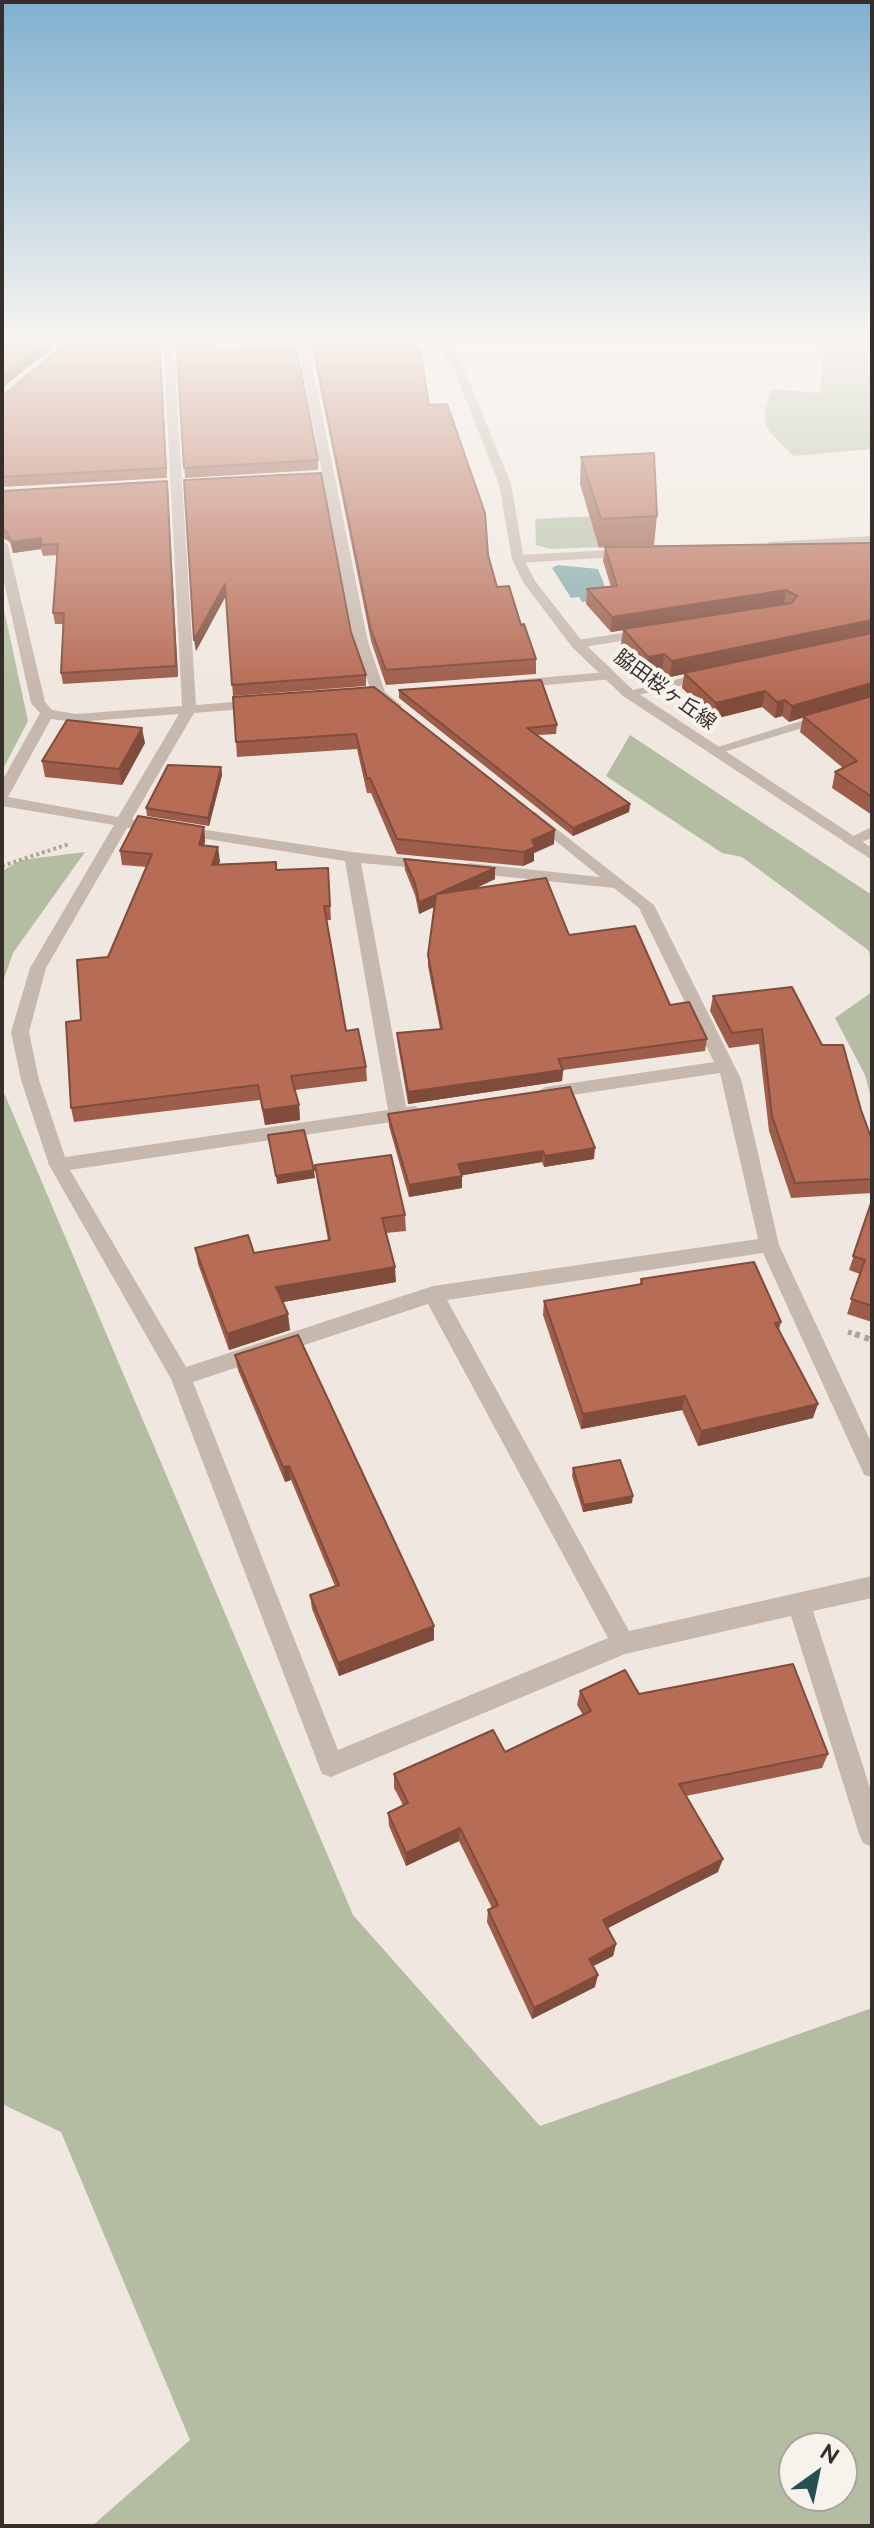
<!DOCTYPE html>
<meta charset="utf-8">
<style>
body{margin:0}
#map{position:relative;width:874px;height:2528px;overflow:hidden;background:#f0e8e0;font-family:Raleway,sans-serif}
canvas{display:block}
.frame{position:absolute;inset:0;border:4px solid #362e2b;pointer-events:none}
.north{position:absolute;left:778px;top:2432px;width:80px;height:80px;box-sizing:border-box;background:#f8f2ec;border:2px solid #aaa49f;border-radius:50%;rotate:33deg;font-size:22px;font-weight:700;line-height:32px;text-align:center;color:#362e2b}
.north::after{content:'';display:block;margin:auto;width:28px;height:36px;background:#255053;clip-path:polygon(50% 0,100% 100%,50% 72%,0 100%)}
</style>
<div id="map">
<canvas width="874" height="2528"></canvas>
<div class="frame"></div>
<div class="north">N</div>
</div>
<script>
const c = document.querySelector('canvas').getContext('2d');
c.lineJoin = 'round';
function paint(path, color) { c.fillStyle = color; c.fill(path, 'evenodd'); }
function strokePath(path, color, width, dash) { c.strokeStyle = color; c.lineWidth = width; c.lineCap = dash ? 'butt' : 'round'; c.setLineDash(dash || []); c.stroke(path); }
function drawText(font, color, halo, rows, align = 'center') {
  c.font = font + ' Raleway,"Noto Sans JP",sans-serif'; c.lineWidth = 8; c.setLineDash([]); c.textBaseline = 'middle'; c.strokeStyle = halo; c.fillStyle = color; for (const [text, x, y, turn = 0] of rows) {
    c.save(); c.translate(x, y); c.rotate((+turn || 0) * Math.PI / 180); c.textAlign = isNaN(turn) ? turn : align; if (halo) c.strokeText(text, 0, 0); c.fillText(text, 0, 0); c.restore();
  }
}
const green = new Path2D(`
 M824,337L872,341V449L794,456C766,428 758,429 771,389L820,393Z
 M616,515L624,546L550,549L536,545L535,519Z
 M2,600L28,721L2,771Z
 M630,735L872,895V958L868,950L742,857L722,853L606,776Z
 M85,852L13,953L2,984V871L21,860Z
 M872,992V1101L865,1075L835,1018Z
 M2,1088L353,1915L540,2126L872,2008V2526H92L190,2440L61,2132L2,2104ZM842,2448V2496H794V2448Z`);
const water = new Path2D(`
 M558,565L598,569L610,599L582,602L579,597L571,598L552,568Z`);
const pathFar2 = new Path2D(`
 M2,866L69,844`);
const pathFar1 = new Path2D(`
 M848,1332L861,1336`);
const path = new Path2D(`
 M855,1334L872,1340`);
const minor = new Path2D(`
 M73,336H85L17,390L2,406V395L9,386Z
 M163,336H173L196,705L258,700L265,704L258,708L194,713L132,819L140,824L137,827L127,828L46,968L29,1032L39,1080L65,1157L388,1110L345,861L175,834L172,831L180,826L352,852L435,861V867L429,869L361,863L406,1107L415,1106L424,1112L422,1117L398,1121L70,1170L186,1367L433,1286L758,1239L720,1073L545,1099L536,1093L545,1087L714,1062L639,908L614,888L469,873L461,868L469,863L600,877L530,820L527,817L535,812L654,905L741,1079L779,1245L872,1444V1477L864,1475L861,1468L763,1253L447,1300L629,1631L872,1576V1598L813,1611L872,1794V1847L863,1843L859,1834L791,1616L625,1654L331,1777L322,1774L171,1379L49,1165L21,1080L11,1032L30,968L114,825L2,806V781L40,713L31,703L2,573V541L8,545L45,702L52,710L76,714L182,706ZM179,714L118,817L8,797L51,719L76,722ZM428,1304L608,1638L338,1750L193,1382Z
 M271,336H288L308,344L368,642L385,692L401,705V711H391L372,694L354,642L298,346Z
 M872,536V544L770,550L764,546L770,542Z
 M630,549L636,553L634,556L518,563L512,559L518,555Z
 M648,629L653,630V636L577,648L570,644L577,640Z
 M710,671L717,675L715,678L628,697L621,693Z
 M607,672L614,676L612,679L514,688L507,684L514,680Z
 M872,699V707L720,753H710L708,750Z
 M872,827V838L851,846L843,841Z`);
const tertiary = new Path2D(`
 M415,336H428L449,347L462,364L511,484L524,559L535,581L582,641L633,690L872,848V860L623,696L572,647L523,582L512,559L499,484L452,365L441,351Z`);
const wall = new Path2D(`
 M160,336L167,478L2,487V397Z
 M176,336H222L214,350L318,460V470L185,478Z
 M312,340L429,405L488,555L497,587L536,659V674L386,685L371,641L313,353Z
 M581,457L657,516L654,545L624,546L872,543V815L832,788L835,772L843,768L800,732L803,717L789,722L782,716L775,718L762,707L714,719L682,688L684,674L670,677L662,670L646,673L621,644L623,630L611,632L586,604L587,589L611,587L603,561L605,547L599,548L580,484Z
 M184,480L351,632L366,675V686L233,696L226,596L196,651Z
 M167,481L178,677L63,684L61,673L64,624H55L53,613L57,555L43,556L41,549L13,553L10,542L2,538V491Z
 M374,687L554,844L534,853V861L523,866L397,854L371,793H367L357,749L237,757L236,742Z
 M399,690L557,725L556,734L538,735L630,804L629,812L573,836L399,698Z
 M145,743L122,785L45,777L42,761Z
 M221,767L222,775L209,826L147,816L146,808Z
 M204,827L205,841L204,846L220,861L219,864L276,862V870L328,868L331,920H326L346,1031L366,1067L367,1081L295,1090L299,1105L300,1120L265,1125L260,1100L74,1122L71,1108L81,1020L147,867L122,865L120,851Z
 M404,859L495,868V879L474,889L569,935L670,1005L707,1039L705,1051L563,1070L562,1081L408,1104L398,1045L397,1033L440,1029L428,966V955L434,907L419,914L415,895L405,870Z
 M713,996L822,1045L861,1110L872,1140V1193L791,1198L769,1131L759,1044L729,1048L710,1011Z
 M388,1114L594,1159L544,1167L542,1162L462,1175V1188L409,1197L389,1126Z
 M315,1165L405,1215L406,1231L386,1233L396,1282L283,1302L290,1330L229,1350L198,1264L195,1248L254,1253L328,1240L317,1181Z
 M872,1200V1322L847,1314L860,1274L849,1270Z
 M641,1279L781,1322L779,1330L813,1418L698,1446L682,1410L581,1429L543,1315L544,1301L640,1284Z
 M235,1355L434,1626V1640L339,1676L312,1609L310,1595L335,1586L291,1480L285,1482L238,1370Z
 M573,1468L632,1503L583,1512L572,1476Z
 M580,1691L639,1694L828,1754L822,1768L686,1796L718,1872L608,1928L616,1944L613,1956L593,1966L595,1987L532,2019L487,1922L488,1910L492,1908L459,1841L406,1866L389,1826L388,1813L403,1805L394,1788V1774L505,1752L583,1715L577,1705Z`);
const shadedWall = new Path2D(`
 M54,336H68L7,384L2,391V378L5,374Z
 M159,336H160L167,478L166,468Z
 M215,336H222L208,360L207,350Z
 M167,481L168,491L178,677L176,666Z
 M41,538V549L13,553L11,542Z
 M225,584L226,595L196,651L194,640Z
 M786,590L784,605L611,632L612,617Z
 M872,620V634L670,677L672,661Z
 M664,654L662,670L646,673L648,657Z
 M872,683V697L789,722L792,706Z
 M765,691L762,707L714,719L716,703Z
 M785,700L782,716L775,718L777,702Z
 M142,728L145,743L122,785L119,769Z
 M221,767L222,775L209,826L208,818Z
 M630,804L629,812L573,836V828Z
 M204,827L205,841L201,860L199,845Z
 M555,830L554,844L534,853V861L523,866L524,852L532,840Z
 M218,847L220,861L214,879L212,865Z
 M495,868V879L437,906V894Z
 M436,895V906L419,914V902Z
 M563,1070L562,1081L408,1104V1092Z
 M299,1105L300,1120L265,1125L263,1110Z
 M595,1148L594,1159L544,1167L545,1156Z
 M543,1151L542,1162L458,1176V1164Z
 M314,1170L315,1178L277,1184L276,1176Z
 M462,1176V1188L409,1197V1185Z
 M395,1267L396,1282L278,1303L276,1287Z
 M288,1314L290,1330L229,1350L227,1334Z
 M685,1396L682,1410L581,1429L583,1414Z
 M818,1404L813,1418L698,1446L701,1431Z
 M289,1466L291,1480L285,1482L283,1467Z
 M633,1496L632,1503L583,1512L584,1505Z
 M434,1626V1640L339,1676L338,1663Z
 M460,1828L459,1841L406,1866V1853Z
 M723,1859L718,1872L600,1932L603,1920Z
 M616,1944L613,1956L586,1970L589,1959Z
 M598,1975L595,1987L532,2019L534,2008Z`);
const building = new Path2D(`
 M2,336H54L5,374L2,378Z
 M76,336H159L166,468L2,477V397Z
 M176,336H215L207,350L296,346L318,460L184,468Z
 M322,336H397L413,343L420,349L429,405L447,404L485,513L488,555L497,587L509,586L521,625L524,624L536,659L386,670L370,627L312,340Z
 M654,453L657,516L601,519L581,457Z
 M321,473L351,632L366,675L232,685L225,584L194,640L184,480Z
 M167,481L176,666L61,673L64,613H53L58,544L41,545V538L11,542L7,532L2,529V491Z
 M872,543V620L672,661L664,654L648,657L623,629L792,603L797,596L786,590L612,617L587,589L617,586L605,547Z
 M872,633V683L792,706L785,700L777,702L765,691L716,703L684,673Z
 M541,680L557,725L527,728L630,804L573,828L399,690Z
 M374,687L555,830L532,840L535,847L524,852L397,839L370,778L367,779L356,734L236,742L233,697Z
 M872,696V797L835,772L857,761L803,716Z
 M67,720L142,728L119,769L42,761Z
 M168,765L221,767L208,818L146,808Z
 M138,816L204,827L199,845L218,847L212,865L276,862V870L328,868L330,906H324L346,1031L358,1029L366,1067L291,1076L299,1105L263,1110L258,1085L71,1108L66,1022L81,1020L77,960L108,957L152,854L120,851Z
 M404,859L495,868L437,894L546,878L569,935L635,926L670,1005L689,1002L707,1039L558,1059L563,1070L408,1092L397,1033L442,1029L428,955L436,895L419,902L415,883Z
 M792,987L822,1045H843L861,1110L872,1140V1179L795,1183L772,1116L762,1029L732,1033L713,996Z
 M570,1087L595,1148L545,1156L543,1151L458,1164L462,1176L409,1185L388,1114Z
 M304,1130L314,1170L276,1176L268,1135Z
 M391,1155L405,1215L382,1218L395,1267L276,1287L288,1314L227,1334L195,1248L248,1235L254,1253L330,1240L315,1165Z
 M872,1200V1306L851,1299L865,1260L853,1256Z
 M754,1262L781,1322L775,1323L818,1404L701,1431L685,1396L583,1414L544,1301L642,1284L641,1279Z
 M298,1335L434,1626L338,1663L310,1595L339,1585L289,1466L283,1467L235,1355Z
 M620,1460L633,1496L584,1505L573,1468Z
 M793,1664L828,1754L679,1784L723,1859L603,1920L616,1944L589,1959L598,1975L534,2008L488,1910L498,1905L460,1828L406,1853L388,1813L408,1803L394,1774L493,1730L505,1752L591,1711L580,1691L625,1670L639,1694Z`);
const farStreetnames = [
 ["脇田桜ヶ丘線",665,690,36]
];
paint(green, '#b4bda1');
paint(water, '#82a9aa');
strokePath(pathFar2, '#b2a297', 4, [3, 3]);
strokePath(pathFar1, '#b2a297', 5, [4, 4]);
strokePath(path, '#b2a297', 6, [5, 5]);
paint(minor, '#c7b8ad');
paint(tertiary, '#c7b8ad');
paint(wall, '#9d5d4a');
paint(shadedWall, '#804c3c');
paint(building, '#b76c56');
strokePath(building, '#804c3c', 2);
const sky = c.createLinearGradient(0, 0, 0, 690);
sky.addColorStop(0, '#7fb0cf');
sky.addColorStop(0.49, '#f8f5f1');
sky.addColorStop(1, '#f8f5f100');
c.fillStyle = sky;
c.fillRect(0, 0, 874, 690);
drawText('20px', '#362e2b', '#f8f2ec', farStreetnames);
</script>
